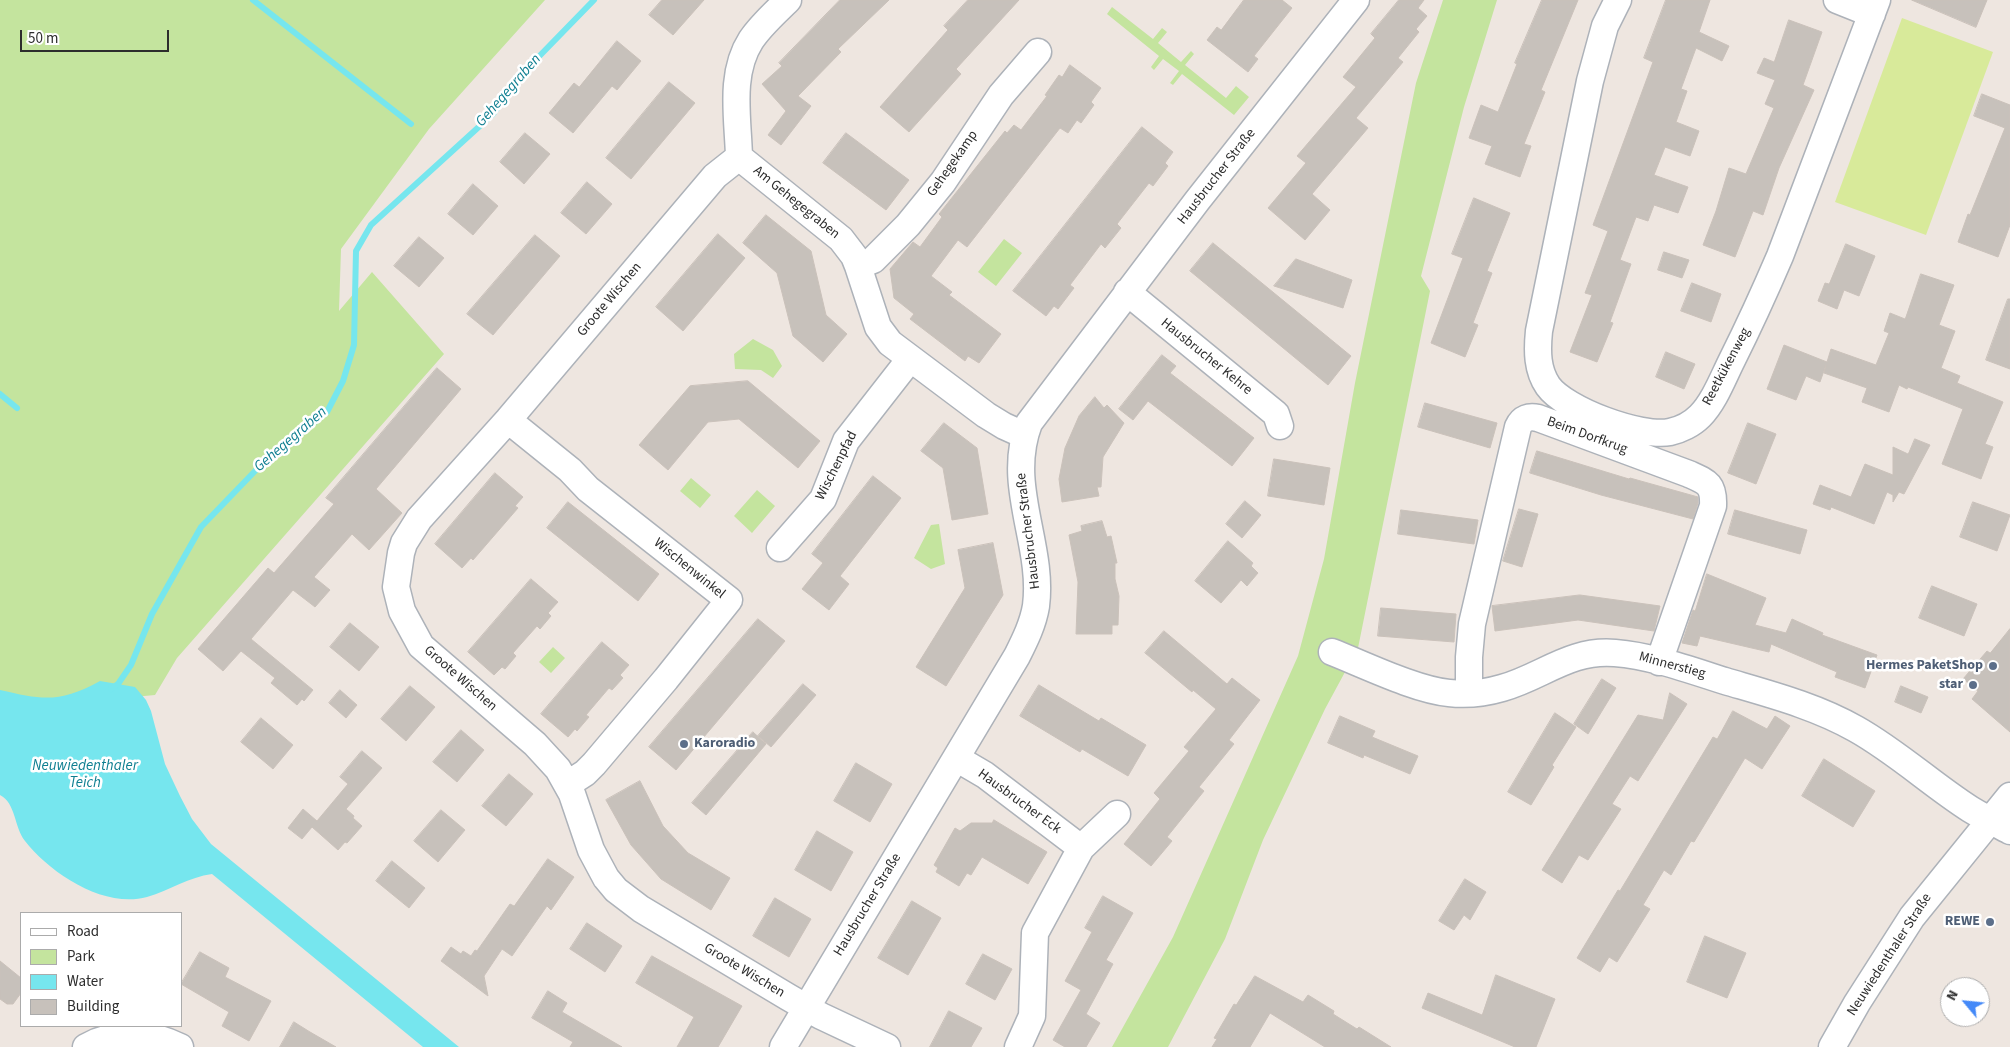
<!DOCTYPE html>
<meta charset="utf-8">
<style>
body{margin:0}
#map{position:relative;width:2010px;height:1047px;overflow:hidden;background:#eee6e0;font-family:"Source Sans 3",sans-serif}
canvas{display:block}
.legend{position:absolute;left:20px;top:912px;width:162px;height:115px;box-sizing:border-box;background:#fff;border:1px solid #ababab;margin:0;padding:6px 9px;list-style:none;font-size:15px;color:#2d2d2d}
.legend li{display:flex;align-items:center;gap:10px;height:25px}
.legend b{width:25px;border:1px solid #ababab}
.north{position:absolute;left:1940px;top:977px;width:50px;height:50px;box-sizing:border-box;background:#fff;border:1px solid #ababab;border-radius:50%;rotate:298deg;font-size:14px;font-weight:700;line-height:20px;text-align:center;color:#2d2d2d}
.north::after{content:'';display:block;margin:auto;width:18px;height:22px;background:#4489f8;clip-path:polygon(50% 0,100% 100%,50% 72%,0 100%)}
.scale{position:absolute;left:20px;top:30px;width:149px;height:22px;box-sizing:border-box;border:2px solid #2d2d2d;border-top:0;padding-left:6px;font-size:15px;line-height:18px;white-space:nowrap;color:#2d2d2d;-webkit-text-stroke:4px #fff;paint-order:stroke}
</style>
<div id="map">
<canvas width="2010" height="1047"></canvas>
<ul class="legend">
<li><b style="height:6px;background:#fff"></b>Road</li>
<li><b style="height:14px;background:#c4e49e"></b>Park</li>
<li><b style="height:14px;background:#76e6ee"></b>Water</li>
<li><b style="height:14px;background:#c7c1bb"></b>Building</li>
</ul>
<div class="north">N</div>
<div class="scale">50 m</div>
</div>
<script>
const c = document.querySelector('canvas').getContext('2d');
c.lineJoin = 'round';
function paint(path, color) { c.fillStyle = color; c.fill(path, 'evenodd'); }
function strokePath(path, color, width, dash) { c.strokeStyle = color; c.lineWidth = width; c.lineCap = dash ? 'butt' : 'round'; c.setLineDash(dash || []); c.stroke(path); }
function drawText(font, color, halo, rows, align = 'center') {
  c.font = font + ' "Source Sans 3",sans-serif'; c.lineWidth = 5; c.setLineDash([]); c.textBaseline = 'middle'; c.strokeStyle = halo; c.fillStyle = color; for (const [text, x, y, turn = 0] of rows) {
    c.save(); c.translate(x, y); c.rotate((+turn || 0) * Math.PI / 180); c.textAlign = isNaN(turn) ? turn : align; if (halo) c.strokeText(text, 0, 0); c.fillText(text, 0, 0); c.restore();
  }
}
const green = new Path2D(`
 M0,0H545L429,129L341,249L339,311L372,272L444,354L177,658L155,695L4,709L0,704Z
 M1443,0H1497L1464,107L1421,276L1430,291L1358,648L1325,709L1263,840L1225,939L1168,1047H1112L1173,937L1298,656L1324,559L1355,383L1416,83Z
 M1112,7L1153,39L1162,28L1167,32L1158,43L1181,62L1191,51L1194,54L1185,65L1226,98L1236,86L1249,97L1234,115L1182,74L1173,85L1170,83L1179,71L1163,59L1154,70L1151,67L1159,56L1107,14Z
 M1004,239L1022,253L996,286L978,272Z
 M753,339L773,350L782,366L773,378L761,370L735,369L734,354Z
 M691,478L711,495L700,508L680,491Z
 M757,490L775,506L752,533L734,516Z
 M939,524L945,564L931,569L914,558L931,525Z
 M553,647L565,658L551,673L539,662Z`);
const pitch = new Path2D(`
 M1902,18L1993,52L1926,235L1835,202Z`);
const water = new Path2D(`
 M100,681L135,687L146,700L151,711L165,764L180,796L192,819L211,844L459,1047H423L212,874C189,877 170,890 147,897C104,909 50,873 25,841C14,827 16,803 0,795V690C43,700 60,703 100,681Z`);
const stream = new Path2D(`
 M253,0L411,124
 M0,394L17,408
 M111,689L118,684L131,665L152,614L201,527L257,469L327,412L343,381L354,345L356,251L371,225L493,114L519,77L594,0`);
const building = new Path2D(`
 M662,0H704L673,35L649,15Z
 M840,0H889L838,49L841,52L798,96L811,106L781,145L768,135L786,111L762,84L782,66L779,63Z
 M968,0H1019L956,69L961,74L909,132L880,107L948,30L944,26Z
 M1244,0H1282L1292,8L1254,56L1258,59L1248,72L1207,40L1217,27L1221,30Z
 M1399,0H1424L1418,8L1427,16L1416,29L1419,32L1398,58L1403,62L1356,118L1368,128L1312,194L1330,210L1305,240L1268,208L1306,163L1297,156L1356,87L1343,77L1375,38L1371,34Z
 M1542,0H1578L1541,90L1545,92L1524,144L1531,146L1520,177L1485,164L1492,146L1469,138L1481,105L1498,112L1517,64L1515,63Z
 M1666,0H1710L1699,32L1729,46L1722,61L1696,48L1681,89L1687,91L1676,122L1699,131L1690,156L1665,147L1654,175L1688,187L1678,213L1654,205L1648,221L1636,217L1620,260L1631,264L1610,322L1613,323L1597,362L1570,352L1592,295L1585,293L1608,231L1593,225L1653,62L1644,58Z
 M1912,0H1987L1976,27Z
 M1789,20L1822,32L1803,85L1814,90L1779,168L1763,215L1753,211L1735,257L1703,245L1716,211L1729,168L1746,174L1774,108L1765,104L1775,80L1757,73L1764,58L1774,62Z
 M617,41L641,61L617,90L612,86L573,133L549,113L574,83L579,87Z
 M1070,65L1101,88L1091,102L1094,105L1081,123L1077,120L1068,133L1060,128L967,247L958,240L931,276L952,292L949,295L1001,334L979,363L968,356L965,361L910,319L914,314L894,298L890,269L913,242L920,247L942,217L939,214L1005,131L1007,133L1014,125L1021,130L1047,96L1045,95L1059,75L1062,77Z
 M669,82L695,103L631,179L606,158Z
 M1982,94L2010,105V225L1998,257L1958,242L1968,214L1970,215L2005,128L1974,116Z
 M1142,127L1173,152L1165,163L1168,166L1153,186L1149,183L1117,224L1121,228L1105,248L1101,244L1070,285L1074,288L1058,309L1054,306L1046,316L1013,291Z
 M525,133L550,154L524,184L500,162Z
 M846,133L909,180L886,210L823,163Z
 M587,182L612,204L586,234L561,213Z
 M473,184L498,206L473,235L448,214Z
 M1474,198L1510,213L1487,271L1492,273L1473,323L1478,325L1465,357L1431,343L1463,258L1452,254Z
 M766,215L811,251L826,315L847,334L823,362L793,336L777,273L743,243Z
 M718,234L745,258L683,331L656,307Z
 M535,235L560,256L493,335L467,314Z
 M419,237L444,258L419,287L394,266Z
 M1213,243L1351,356L1328,385L1190,271Z
 M1846,244L1875,256L1859,296L1844,290L1837,309L1818,301L1825,283L1829,284Z
 M1664,252L1689,260L1682,278L1658,270Z
 M1296,259L1352,280L1343,308L1274,286Z
 M1921,274L1954,285L1939,325L1955,331L1941,368L1960,376L1957,383L2003,402L1985,444L1993,447L1981,479L1942,464L1963,409L1908,387L1907,389L1899,385L1889,412L1862,402L1867,388L1824,373L1826,365L1820,382L1806,376L1796,400L1767,389L1784,345L1827,362L1831,349L1876,365L1889,333L1884,331L1890,313L1905,319Z
 M1692,283L1721,294L1711,322L1681,311Z
 M2008,299H2010V369L1986,360Z
 M1666,352L1695,364L1684,389L1656,377Z
 M1162,355L1176,366L1170,373L1254,438L1232,466L1148,401L1133,420L1119,409Z
 M437,368L461,389L376,489L402,513L369,550L352,534L314,577L330,590L315,607L293,590L251,639L313,690L304,701L302,699L297,705L271,683L275,678L241,651L223,671L198,649L268,568L274,573L334,504L326,498Z
 M748,381L820,441L798,468L739,419L708,422L668,470L639,445L690,386Z
 M1095,397L1104,408L1107,405L1124,423L1103,457L1101,487H1097L1099,496L1062,502L1059,479L1065,448L1079,416Z
 M1425,403L1497,423L1490,448L1418,427Z
 M944,423L977,448L988,514L952,520L943,468L921,451Z
 M1748,423L1776,434L1756,484L1728,473Z
 M1915,439L1930,445L1904,494L1899,492L1893,502V495L1887,492L1874,524L1831,507L1830,510L1813,504L1820,485L1851,497L1865,464L1893,475V447L1908,454Z
 M1537,451L1629,479L1630,478L1698,497V503L1693,519L1601,495L1530,473Z
 M1274,459L1330,468L1324,505L1268,496Z
 M495,473L523,497L515,506L518,508L473,560L471,558L462,568L435,544Z
 M873,476L901,498L840,576L849,584L829,610L802,589L823,563L812,554Z
 M1245,501L1261,515L1242,538L1226,524Z
 M568,502L659,574L638,601L547,528Z
 M1973,502L2010,515L1997,551L1960,537Z
 M1519,509L1538,514L1522,567L1503,561Z
 M1401,510L1478,520L1474,544L1398,534Z
 M1735,510L1807,530L1800,554L1728,534Z
 M1102,521L1107,537L1111,536L1117,563H1115V579L1119,596L1118,625H1112V634H1076L1078,582L1069,535L1082,531L1081,526Z
 M1228,541L1253,563L1251,566L1258,573L1247,586L1241,580L1221,603L1195,581Z
 M993,543L1003,595L946,686L916,667L965,588L958,550Z
 M1707,574L1766,598L1755,625L1786,633L1792,619L1823,633L1822,635L1877,655L1865,688L1835,677L1837,672L1771,644L1769,652L1700,636L1697,646L1682,643L1693,610L1695,611Z
 M531,579L558,602L548,613L551,616L540,629L537,626L513,653L516,656L505,669L502,667L494,675L468,652Z
 M1932,586L1977,604L1964,636L1919,618Z
 M1580,595L1660,606L1654,631L1578,620L1495,631L1492,606Z
 M1381,608L1456,614L1454,642L1378,636Z
 M758,619L785,641L676,770L649,747Z
 M350,623L379,647L359,671L330,647Z
 M2010,629V732L1972,699L1978,691L1963,679L1987,651L1990,653Z
 M1164,631L1227,684L1232,678L1260,700L1229,740L1234,744L1199,787L1204,791L1167,837L1172,841L1151,866L1124,844L1160,799L1154,793L1189,751L1184,747L1216,709L1193,690L1192,692L1145,653Z
 M602,642L629,665L620,675L623,678L612,690L609,688L586,715L589,717L577,731L575,729L568,737L541,714Z
 M1602,679L1616,688L1588,734L1574,724Z
 M803,684L816,695L771,747L758,736Z
 M1039,685L1099,721L1101,718L1146,745L1128,776L1082,749L1080,752L1020,716Z
 M410,686L435,707L406,741L381,719Z
 M1901,686L1928,697L1921,713L1895,702Z
 M340,690L357,705L346,718L329,703Z
 M1670,693L1687,704L1638,781L1630,776L1612,804L1621,809L1588,860L1579,855L1562,883L1542,870L1638,715L1663,720Z
 M1733,711L1767,729L1775,716L1790,726L1762,769L1745,758L1694,842L1691,841L1671,875L1664,870L1643,905L1650,909L1617,962L1609,957L1600,972L1577,958L1618,890L1620,891L1713,737L1717,739Z
 M1555,713L1576,727L1552,765L1554,767L1531,805L1508,792Z
 M1340,716L1375,731L1372,737L1418,756L1410,774L1364,755L1363,758L1328,743Z
 M261,718L293,745L273,769L241,742Z
 M461,730L484,750L457,782L433,762Z
 M753,732L766,744L706,815L692,803Z
 M362,751L382,768L346,809L354,816L353,818L362,826L347,843L345,842L338,850L312,827L302,839L288,828L303,809L317,821L348,784L340,777Z
 M1824,759L1875,791L1853,827L1802,796Z
 M856,763L892,784L870,822L834,801Z
 M509,774L533,794L506,826L482,806Z
 M640,781L663,826L688,853L730,878L711,910L661,879L631,845L606,800Z
 M441,810L465,830L438,862L414,841Z
 M994,820L1047,852L1028,884L982,857L971,875L967,873L959,886L936,872L938,868L934,865L955,828L960,831L971,823H992Z
 M817,831L853,852L831,891L795,870Z
 M548,859L574,877L551,910L547,906L512,956L502,949L484,976L488,996L441,961L451,947L461,954L463,951L471,956L475,950L477,951L510,904L514,906Z
 M392,861L425,888L409,908L376,881Z
 M1465,879L1486,892L1470,920L1464,915L1454,930L1439,921Z
 M1103,896L1133,913L1106,960L1113,964L1086,1014L1100,1023L1086,1047H1065L1053,1040L1081,990L1065,981L1092,932L1085,928Z
 M775,898L811,919L789,957L753,936Z
 M912,901L941,918L908,975L878,958Z
 M587,923L622,946L605,972L570,949Z
 M1705,936L1746,953L1727,998L1687,982Z
 M200,952L229,968L225,977L271,1001L249,1041L222,1026L229,1012L181,984Z
 M983,954L1012,969L995,1000L966,984Z
 M652,956L742,1006L718,1047H677L694,1017L636,983Z
 M0,961L21,978V993L13,1004H7L0,999Z
 M1496,975L1555,999L1536,1047H1515L1422,1008L1428,993L1482,1015Z
 M1255,976L1303,1002L1308,995L1334,1011L1333,1014L1357,1029L1359,1027L1391,1047H1325L1270,1013L1250,1047H1212L1217,1039L1214,1038L1234,1004L1236,1005Z
 M548,991L567,1003L562,1012L622,1047H570L573,1042L532,1018Z
 M949,1011L982,1028L971,1047H930Z
 M294,1022L310,1032L336,1047H280Z`);
const minor = new Path2D(`
 M788,0C775,13 761,25 751,40C729,74 738,118 739,157L841,239L854,256L858,266L878,327L890,343L986,415L1004,426L1024,435
 M1618,0L1605,26L1590,81L1539,331C1537,351 1537,370 1548,386C1565,410 1641,438 1670,432C1680,430 1692,424 1700,416C1714,402 1723,378 1732,360C1749,326 1765,291 1780,256L1877,0
 M1837,0L1872,14
 M739,157L715,176L508,420L419,519L404,543L401,553L396,587L402,611L421,646L535,744L558,769L572,794L591,850L606,878L616,890L641,909L788,997L821,1016L887,1047
 M858,266L873,260L908,225L943,182L1001,95L1038,52
 M1127,292L1276,414L1280,426
 M508,420L570,470L588,489L729,600L666,679L594,764L585,773L568,784
 M780,548L823,499L846,441L910,359
 M1332,652C1365,665 1416,690 1449,693C1466,695 1485,693 1502,688C1542,677 1570,649 1615,653C1652,656 1690,670 1725,681C1769,694 1816,706 1856,729C1897,752 1931,784 1970,809C1983,817 1997,824 2010,831
 M1469,693V657L1472,624L1518,427C1522,418 1529,416 1538,418L1689,474C1707,482 1714,484 1713,506L1659,662
 M956,758L985,775L1081,848
 M86,1047C116,1030 150,1032 180,1047
 M783,1047L1017,656C1025,640 1033,624 1036,606C1044,544 1005,486 1029,423L1197,201L1356,0
 M1018,1047L1032,1016L1035,933L1081,848L1117,814
 M1832,1047L1857,1003L1912,917L2010,796`);
const markers = [
 [1993,666,5,"#5c6f8a"],
 [1973,685,5,"#5c6f8a"],
 [684,744,5,"#5c6f8a"],
 [1990,922,5,"#5c6f8a"]
];
const streetNames = [
 ["Gehegekamp",953,164,-55],
 ["Hausbrucher Straße",1217,177,-52],
 ["Am Gehegegraben",796,203,39],
 ["Groote Wischen",610,300,-50],
 ["Hausbrucher Kehre",1206,357,39],
 ["Reetkükenweg",1727,367,-62],
 ["Beim Dorfkrug",1587,436,20],
 ["Wischenpfad",837,466,-63],
 ["Hausbrucher Straße",1029,531,-97],
 ["Wischenwinkel",689,569,39],
 ["Minnerstieg",1672,666,15],
 ["Groote Wischen",460,679,41],
 ["Hausbrucher Eck",1019,802,36],
 ["Hausbrucher Straße",868,905,-59],
 ["Neuwiedenthaler Straße",1890,955,-57],
 ["Groote Wischen",744,971,31]
];
const serviceNames = [
 ["Hermes PaketShop",1983,666],
 ["star",1963,685],
 ["Karoradio",694,744,"left"],
 ["REWE",1980,922]
];
const waterNames = [
 ["Gehegegraben",509,91,-49],
 ["Gehegegraben",291,440,-41],
 ["Neuwiedenthaler",85,767],
 ["Teich",85,784]
];
paint(green, '#c4e49e');
paint(pitch, '#d8ea9a');
paint(water, '#76e6ee');
strokePath(stream, '#76e6ee', 6);
paint(building, '#c7c1bb');
strokePath(building, '#cac1ba', 1);
strokePath(minor, '#adb2b9', 29);
strokePath(minor, '#fff', 26);
for (const [x, y, r, color] of markers) { const dot = new Path2D(); dot.arc(x, y, r, 0, 2 * Math.PI); c.fillStyle = color; c.fill(dot); strokePath(dot, '#fff', 2); }
drawText('14px', '#2d2d2d', '#fff', streetNames);
drawText('bold 14px', '#4e5e75', '#fff', serviceNames, 'right');
drawText('italic 15px', '#0f7f91', '#fff', waterNames);
</script>
